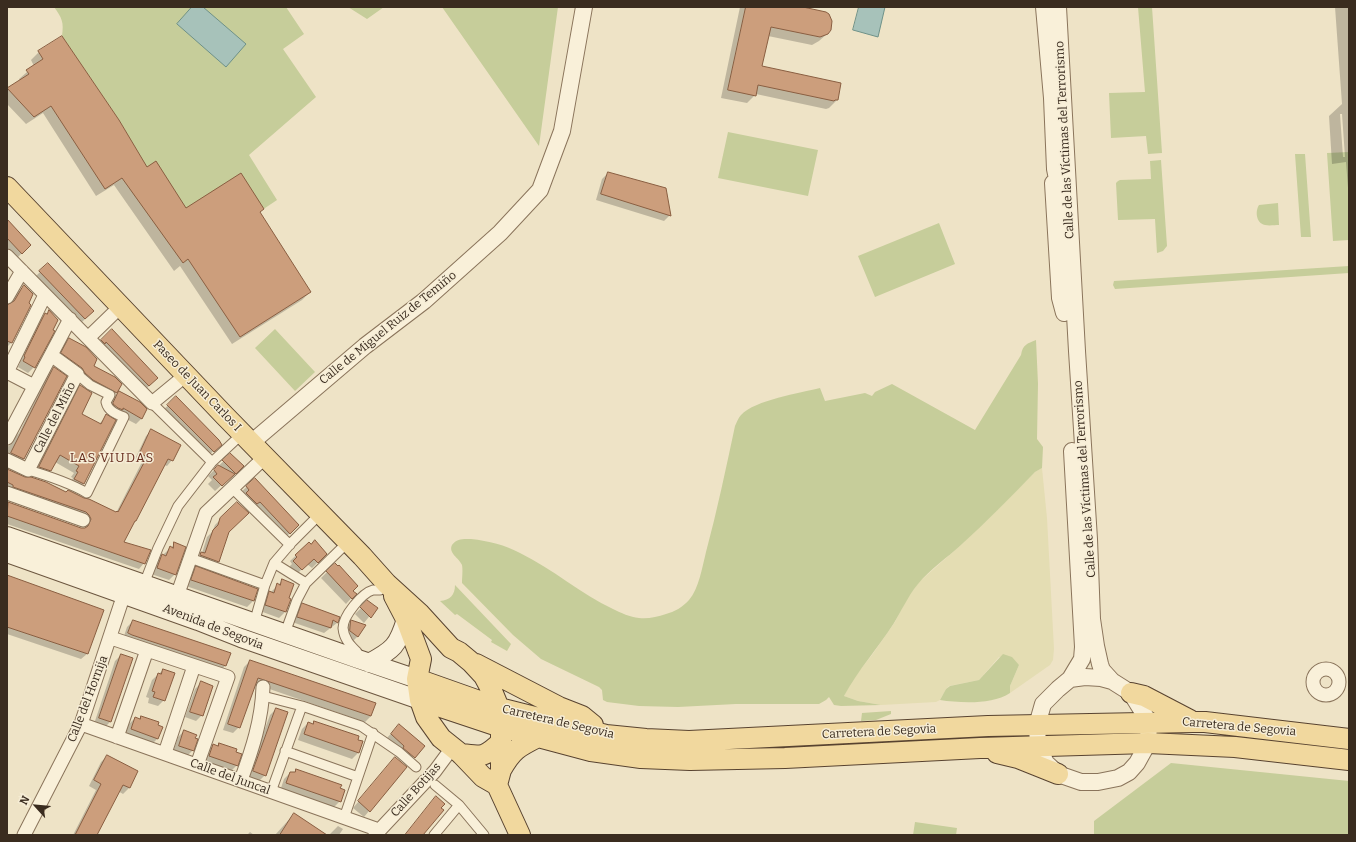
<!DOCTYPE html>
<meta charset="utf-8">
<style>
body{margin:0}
#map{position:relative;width:1356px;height:842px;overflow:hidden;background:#eee3c6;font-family:Bitter,serif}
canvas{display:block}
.frame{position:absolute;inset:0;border:8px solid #3a2c1f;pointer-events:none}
.north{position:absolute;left:16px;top:786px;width:40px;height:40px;-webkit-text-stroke:3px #f6edd6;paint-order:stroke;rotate:297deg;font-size:11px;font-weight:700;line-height:16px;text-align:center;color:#3a2c1f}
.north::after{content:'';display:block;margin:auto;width:14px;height:18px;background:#3a2c1f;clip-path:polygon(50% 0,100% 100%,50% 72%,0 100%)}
</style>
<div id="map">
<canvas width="1356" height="842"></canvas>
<div class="frame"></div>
<div class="north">N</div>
</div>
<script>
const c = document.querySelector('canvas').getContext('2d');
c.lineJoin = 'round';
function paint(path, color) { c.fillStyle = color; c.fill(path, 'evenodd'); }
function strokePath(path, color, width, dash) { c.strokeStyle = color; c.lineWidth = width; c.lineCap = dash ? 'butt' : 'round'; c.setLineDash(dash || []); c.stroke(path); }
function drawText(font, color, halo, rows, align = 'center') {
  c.font = font + ' Bitter,serif'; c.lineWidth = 3; c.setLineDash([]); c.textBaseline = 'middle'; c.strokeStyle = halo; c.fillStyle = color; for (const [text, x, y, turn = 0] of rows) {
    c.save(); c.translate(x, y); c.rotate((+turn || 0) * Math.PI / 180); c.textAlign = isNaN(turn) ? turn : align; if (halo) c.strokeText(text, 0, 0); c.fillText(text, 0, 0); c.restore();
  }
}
const farmland = new Path2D(`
 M1042,468L1047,518L1054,649L1053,660L1050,665L1010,693V686L1019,665L999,657L979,680L949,686L946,689L940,700L936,702L881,705L858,701L844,696L852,680L872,655L895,622L905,602L918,583L962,544L1035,472Z`);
const green = new Path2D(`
 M54,7H286L304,34L283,49L316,97L249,155L277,200L183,263L122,178L144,163L119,120L62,36C64,22 62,18 54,7Z
 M348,7H384L367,19Z
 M442,7H558L539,146Z
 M1138,7H1152L1162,153L1148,154L1146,136L1111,138L1109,93L1145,92Z
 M728,132L818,150L808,196L718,178Z
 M1349,152V240L1333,241L1327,153Z
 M1295,154H1305L1311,237H1301Z
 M1161,160L1167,246L1163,251L1157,253L1155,219L1118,220L1116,183L1118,181L1120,180L1151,179L1150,161Z
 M1278,203L1279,225C1275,225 1269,226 1265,225C1256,223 1255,211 1259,205Z
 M939,223L955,264L875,297L858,256Z
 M1349,266V273L1115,289L1113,285L1114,281Z
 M275,329L315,372L295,391L255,348Z
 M1036,340L1038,384L1037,439L1043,447L1042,468L1035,472C1011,497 986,522 961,545C947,558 930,569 918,584C908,596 902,610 894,623C878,648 858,670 844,696L858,701L881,705L841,706L834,705L829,697L826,700L819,704H736L678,707L639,706L607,702L603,700L602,690L599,687L541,659L513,635L462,583C462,578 463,570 462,565C459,558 448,553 452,545C457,538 464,539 471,539C489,541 505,545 520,553C553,569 581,594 613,609C621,613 630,617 639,618C648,619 657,617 666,614C674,612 683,607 689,600C699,588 702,568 706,552C717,511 726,468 735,426C737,422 738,418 741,415C755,400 800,393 820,388L825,401L865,393L872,396L875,392L892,384L975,430L1021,355C1023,344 1027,344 1036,340Z
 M455,585L511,644L507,651L491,642L492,640L457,614L455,615L440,601C450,600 455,595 455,585Z
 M1003,654L1012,657L1019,665L1010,686V693C992,705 960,703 940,700L946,689L950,686L979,680Z
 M891,711V714L876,720L861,721L862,713Z
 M1171,763L1349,781V835H1094V821Z
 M915,822L957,828L956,835H913Z`);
const water = new Path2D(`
 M192,7H203L246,44L226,67L177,24Z
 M859,7H885L878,37L853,30Z`);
const shadow = new Path2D(`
 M740,7H798L828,33L819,41L812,45L768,36L761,67L837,100L829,108L826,109L756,94L747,103L721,98Z
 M1335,7H1349V201L1346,162L1332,164L1329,116L1342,104ZM1340,114H1342L1345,157H1343Z
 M62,37L146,168L186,209H263L259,213L310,292L302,300L232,344L180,266L174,271L114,185L96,196L43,113L26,124L7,104V90L20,81L19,79L34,66L31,60L39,52Z
 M608,173L670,215L664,221L596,200L602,179Z
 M7,221L30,245L16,259L7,250Z
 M48,264L93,311L79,325L34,278Z
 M24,286L27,304L11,343L7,347V306L9,305L18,292Z
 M49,312L34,367L28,373L18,367L20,363L19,362L39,320Z
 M112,331L157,378L143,392L96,347Z
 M69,339L92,366L121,384L114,396L119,392L142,418L136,424L107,409L115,395L110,398L56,359L63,345Z
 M54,368L65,377L24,459L18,464L7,459V447L10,445L15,437L19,433L48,374Z
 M81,386L80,414L99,424L107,416L114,421L83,484L77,490L68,486L73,478L71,477L74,473L55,462L50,470L44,476L33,473L75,392Z
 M176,398L221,444L207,457L162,411Z
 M151,431L172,460L167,466L164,465L135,521L132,525L123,542L144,563L139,569L7,524V503L80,529H85L86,524L7,493V470L116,513L142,462L135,459L146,436Z
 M230,455L242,466L215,491L208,484L212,480L208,476Z
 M255,479L298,525L284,539L240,493Z
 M237,503L218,561L212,567L195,559L202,553L207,537L212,532L215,525Z
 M309,543L326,554L312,568L307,564L296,575L288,568L292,564L290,561Z
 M175,544V574L169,580L151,574L156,561Z
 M335,564L352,591L355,594L346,604L321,578Z
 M196,568L256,589L253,601L247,607L186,586L190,574Z
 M7,576L87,654L81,659L7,634Z
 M282,581L287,599L290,600L285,612L279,618L260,611L264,599Z
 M367,602L376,608L364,623L355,614Z
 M303,604L339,617L337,623L324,633L292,622L297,610Z
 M133,621L225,666L219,672L123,639L127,627Z
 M352,621L358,636L352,642L346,627Z
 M121,655L132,659L110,722L104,728L94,724L115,661Z
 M250,661L371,716L365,722L255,684L239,727L233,733L223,730L244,667Z
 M163,670L164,700L158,706L148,703L149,698L146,697L152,680Z
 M201,683L202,715L196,721L185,717L195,689Z
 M276,709L265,775L259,781L247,777L270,715Z
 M141,717L158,738L152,744L125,735L129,724L135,718L139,720Z
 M314,722L358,753L352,759L298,740L302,729L308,723L312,725Z
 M399,725L423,746L408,763L385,740Z
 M184,731L193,750L187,756L173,752L178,737Z
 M219,744L237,765L231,771L203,762L207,751L213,745L217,746Z
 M107,756L137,771L129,788L123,794L118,791L96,835H73L96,790L89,786L101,762Z
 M390,764L369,811L364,817L353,808Z
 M290,773L339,789L340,801L334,807L281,788L284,779Z
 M294,814L326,835H275Z
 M338,826L343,829L339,835H329Z
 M250,832L254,835H247Z`);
const building = new Path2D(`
 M746,7H803L826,12L829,14L832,21L831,30L828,34L820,37L771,27L762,66L841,83L838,100H835L834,101L758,85L756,96L728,90Z
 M62,36L119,120L147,167L156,161L186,208L241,173L264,209L260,212L311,292L240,337L188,259L183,263L122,178L105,189L51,106L34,117L7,88L29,74L26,70L43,59L38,51Z
 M608,172L666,188L671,216L601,194Z
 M7,219L31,245L22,254L7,238Z
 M48,263L94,311L85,319L39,271Z
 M24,285L33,294L29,303L31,305L12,343L7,341V305L14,301Z
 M49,310L58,320L53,330L55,331L35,368L23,361L25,357L24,356L45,313L47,314Z
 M112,329L158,378L149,386L106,342L105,344L101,340Z
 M69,338L86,347L97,359L94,366L115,377L122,384L117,393L93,380L85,373L82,368L61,353Z
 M54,367L67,376L24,459L11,453Z
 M80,385L92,393L82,414L101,424L106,414L116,420L84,484L74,479L78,472L76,471L79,466L60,455L51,471L39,467Z
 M119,391L140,402L147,409L142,419L123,408V410L118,408L113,404V403Z
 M176,396L219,440L222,445L214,452L167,405Z
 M151,429L181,445L173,461L168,459L136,521H135L124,542L151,550L145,564L7,516L8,502L81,528H85L88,526L91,519L89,515L86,512L13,487V485L7,482V469L25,477H31L46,482L66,492L68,490L84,498L89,499L116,512L117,511L118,512L147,457L140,453Z
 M230,453L244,466L236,474L222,460Z
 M218,465L235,474L222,486L213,477L217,474L214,470Z
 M255,478L299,525L290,534L260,502L257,504L246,493L249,490L246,486Z
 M237,502L249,513L229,532L219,562L200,555L201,552L205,553L213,530L218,525L220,518Z
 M315,540L327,554L318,563L314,559L302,570L293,561L297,557L295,555L309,542L311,544Z
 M174,542L186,547L176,575L157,568L162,554L166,556L170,546L173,548Z
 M335,563L338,566L339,565L358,586L353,591L357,594L352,599L326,571Z
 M196,566L258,589L254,601L191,580Z
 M7,575L104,610L88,654L7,627Z
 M282,579L294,584L289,598L291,599L286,612L265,605L269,591L274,593L277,583L280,585Z
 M367,600L378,608L371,618L360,607Z
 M302,603L340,617L338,623L333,620L331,628L297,617Z
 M133,620L231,653L226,666L132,635L128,633Z
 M351,620L366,625L358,637L350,631Z
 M121,654L133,658L111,722L99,718Z
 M250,660L376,703L371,716L258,678L240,728L228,724Z
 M163,669L175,673L165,701L153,697L155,692L152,691L158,673L161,674Z
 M201,681L213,686L203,716L190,712Z
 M276,708L288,712L266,776L253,771Z
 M141,716L159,722L158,725L163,727L158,739L131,729L135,717L140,719Z
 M314,721L359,736L358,740L363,741L359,753L304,734L308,722L313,724Z
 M399,724L425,746L415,758L403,748L404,746L391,734Z
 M184,730L197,735L195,738L198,739L194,751L179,746Z
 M219,743L237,749L236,752L242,754L238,766L209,756L213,744L218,746Z
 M107,755L138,771L130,788L123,785L97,835H75L101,784L94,780Z
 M395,757L407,767L370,812L358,801Z
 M296,769L342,785L340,788L345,790L341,802L286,783L290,772H295Z
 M436,796L445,804L441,808L444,810L423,835H405Z
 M294,813L327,835H280Z`);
const pedestrian = new Path2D(`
 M152,403L212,462
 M28,470C49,476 68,482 87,493L124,417C116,414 108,411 106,402L110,395L90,385L77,374
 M232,488L290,545
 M190,558L265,585
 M274,563L306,583
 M144,584L158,548L178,506L212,462L242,434
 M254,623L265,585L274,563L292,542L320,514
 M285,633L297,600L306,583L348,542
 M355,657L357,652C350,645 344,639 343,628C343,616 362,593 373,590C375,590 379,590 380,590
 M263,696L302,706L361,726L399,752L416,767
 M285,751L358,777
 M435,785L459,805L484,835
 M271,792L302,706
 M344,818L373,733
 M434,835L459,805`);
const minor = new Path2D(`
 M7,256L152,403L186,375
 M7,297L22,271
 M88,338L121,306
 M7,372L45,295
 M7,372L34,386
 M7,438L70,319
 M7,460L28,470L77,374L51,355
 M7,493L83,520
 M177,596L206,513L265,457
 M111,638L228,677L197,765
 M1313 682a13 13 0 1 1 26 0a13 13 0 1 1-26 0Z
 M81,724L379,830
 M117,737L147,650
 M165,753L194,666
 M241,780C252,750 262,720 263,687
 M24,835L81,724L126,588
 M375,835L435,771L452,748`);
const tertiary = new Path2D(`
 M1044,7L1052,98L1055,169L1060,194
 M1058,7L1077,351L1089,539L1092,619L1096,646L1100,664L1102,670L1112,681
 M1053,183L1060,298L1064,313
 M251,443L365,346L424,301L500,233L540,190L562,131L584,7
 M1085,677L1101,678L1112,681L1131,693L1149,722L1148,743L1137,763L1129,772L1118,778L1098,782H1081L1058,774L1046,763L1038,746L1037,725L1043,704L1058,689L1070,679Z
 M1070,679L1082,659L1083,647L1072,451`);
const secondary = new Path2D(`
 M7,536L355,658L417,679
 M7,553L198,621L241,638L420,700
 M369,663C393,650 398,646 406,619`);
const primary = new Path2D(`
 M7,187L225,416L362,556L387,584L420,614L451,648L459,652L471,662L484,676L492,691L499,708L501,719V770L497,785
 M394,596L406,619L421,659L417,679L420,700L426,717L441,738L461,754L483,777L497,785L520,835
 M476,664L559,707L582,716L593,725
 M417,679L499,708L606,735L646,739L689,741L988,726L1193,722H1205L1349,739
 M1131,693L1144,696L1190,720
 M420,700L501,727L591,751L641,758L690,760L785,758L980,748L1148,743L1235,747L1349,760
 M997,753L1018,758L1058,774
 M461,754C483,757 485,757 501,742
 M501,770C512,750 518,747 538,737`);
const streetNames = [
 ["Calle de las Víctimas del Terrorismo",1065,140,-93],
 ["Calle de Miguel Ruiz de Temiño",388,328,-39],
 ["Paseo de Juan Carlos I",197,386,46],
 ["Calle del Miño",55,418,-63],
 ["Calle de las Víctimas del Terrorismo",1085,479,-94],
 ["Avenida de Segovia",213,627,21],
 ["Calle del Hornija",88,699,-69],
 ["Carretera de Segovia",558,722,13],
 ["Carretera de Segovia",1239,727,5],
 ["Carretera de Segovia",879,732,-3],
 ["Calle del Juncal",230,777,20],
 ["Calle Botijas",416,790,-48]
];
const neighbourhoodNames = [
 ["LAS VIUDAS",112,458]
];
paint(farmland, '#e4ddb3');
paint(green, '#c6cd9a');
paint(water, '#a7c2ba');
strokePath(water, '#6e9188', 1);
paint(shadow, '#0003');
paint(building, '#cc9e7c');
strokePath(building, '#895e41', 1);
strokePath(pedestrian, '#8a745b', 11);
strokePath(minor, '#8a745b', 15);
strokePath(tertiary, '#8a745b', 18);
strokePath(secondary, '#6c563f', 20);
strokePath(primary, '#584330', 22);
strokePath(pedestrian, '#f9f0d9', 9);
strokePath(minor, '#f9f0d9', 13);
strokePath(tertiary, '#f9f0d9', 16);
strokePath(secondary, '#f9f0d9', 18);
strokePath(primary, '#f1d89e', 20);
drawText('12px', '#3a2c1f', '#f6edd6', streetNames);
c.letterSpacing = '1px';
drawText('13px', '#672e1f', '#f6edd6', neighbourhoodNames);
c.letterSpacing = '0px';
</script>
